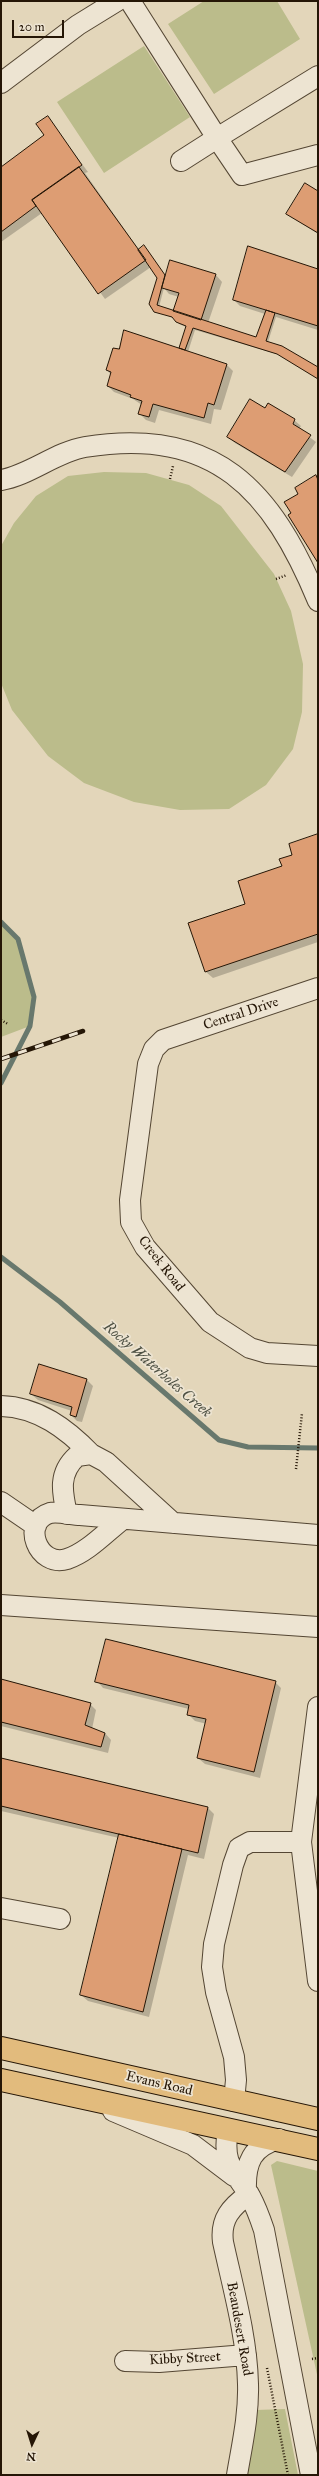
<!DOCTYPE html>
<style>
body{margin:0}
#map{position:relative;width:319px;height:2476px;overflow:hidden;background:#e3d6ba;font-family:"IM FELL Great Primer",serif}
canvas{display:block}
.frame{position:absolute;inset:0;border:2px solid #251606;pointer-events:none}
.north{position:absolute;left:12px;top:2424px;width:40px;height:40px;-webkit-text-stroke:3px #ede4d2;paint-order:stroke;rotate:184deg;font-size:11px;font-weight:700;line-height:16px;text-align:center;color:#251606}
.north::after{content:'';display:block;margin:auto;width:14px;height:18px;background:#251606;clip-path:polygon(50% 0,100% 100%,50% 72%,0 100%)}
.scale{position:absolute;left:12px;top:20px;width:52px;height:18px;box-sizing:border-box;border:2px solid #251606;border-top:0;padding-left:5px;font-size:12px;line-height:14px;white-space:nowrap;color:#251606;-webkit-text-stroke:3px #ede4d2;paint-order:stroke}
</style>
<div id="map">
<canvas width="319" height="2476"></canvas>
<div class="frame"></div>
<div class="north">N</div>
<div class="scale">20 m</div>
</div>
<script>
const c = document.querySelector('canvas').getContext('2d');
c.lineJoin = 'round';
function paint(path, color) { c.fillStyle = color; c.fill(path, 'evenodd'); }
function strokePath(path, color, width, dash) { c.strokeStyle = color; c.lineWidth = width; c.lineCap = dash ? 'butt' : 'round'; c.setLineDash(dash || []); c.stroke(path); }
function drawText(font, color, halo, rows, align = 'center') {
  c.font = font + ' "IM FELL Great Primer",serif'; c.lineWidth = 3.5; c.setLineDash([]); c.textBaseline = 'middle'; c.strokeStyle = halo; c.fillStyle = color; for (const [text, x, y, turn = 0] of rows) {
    c.save(); c.translate(x, y); c.rotate((+turn || 0) * Math.PI / 180); c.textAlign = isNaN(turn) ? turn : align; if (halo) c.strokeText(text, 0, 0); c.fillText(text, 0, 0); c.restore();
  }
}
const green = new Path2D(`
 M204,1H277L300,39L214,94L168,24Z
 M144,46L190,117L104,173L57,102Z
 M104,472L146,473L189,485L221,506L274,574L291,611L303,664L302,712L293,749L266,785L229,809L180,810L134,802L84,783L48,756L12,710L1,683V546L14,523L36,496L68,476Z
 M1,922L18,939L34,997L30,1026L1,1037Z
 M277,2161L318,2171V2379L271,2165Z
 M285,2409L298,2475H246L256,2410Z`);
const shadow = new Path2D(`
 M47,117L88,172L85,173L139,250L146,249L166,277L171,261L216,275L222,282L208,323L257,339L265,314L240,306L234,300L318,270V330L276,317L268,342L318,368V378L280,355L195,330L188,352L227,365L233,371L221,410L214,409L211,424L159,410L155,423L146,420L139,413L142,405L133,399L114,392L108,386L111,375L107,370L120,351L180,349L186,327L179,324L174,318L155,311L158,278L151,267L105,299L42,213L1,242V168L46,136ZM164,288L169,294L179,297L178,313L159,307Z
 M318,192V234L287,214Z
 M294,420L301,426L299,429L316,442L292,477L235,443L228,437Z
 M318,835V942L213,978L206,972L190,924L247,904L294,856Z
 M40,1365L87,1380L93,1386L82,1422L77,1421L71,1415L72,1411L38,1400L31,1394Z
 M1,1680L90,1704L96,1710L92,1729L105,1733L111,1740L108,1753L1,1726Z
 M97,1681L275,1682L281,1688L260,1778L205,1764L198,1758L207,1724L195,1721L188,1714L189,1709L103,1688Z
 M1,1759L208,1808L214,1814L204,1859L188,1855L149,2017L88,2001L81,1995L119,1838L1,1811Z`);
const stream = new Path2D(`
 M1,922L18,939L34,997L30,1026L1,1083
 M1,1257L60,1302L219,1440L248,1447L318,1448`);
const building = new Path2D(`
 M48,116L82,165L32,200L36,206L1,232V167L44,135L36,124Z
 M79,167L146,260L98,294L32,200Z
 M305,183L318,191V233L286,214Z
 M144,245L165,275L157,305L256,337L266,310L275,313L266,341L282,346L318,367V379L277,354L193,328L185,350L179,348L186,326L176,322L172,317L154,312L149,304L157,278L138,250Z
 M248,246L318,269V326L233,300Z
 M170,260L216,274L201,320L173,311L179,293L162,288Z
 M124,330L227,364L214,405L208,403L204,418L153,404L149,417L138,414L142,401L130,397L131,395L107,386L111,372L106,370L113,348L119,349Z
 M250,399L265,408L268,403L295,419L293,424L311,435L285,472L227,437Z
 M316,475L318,480V563L288,515L291,513L284,502L298,494L295,488Z
 M318,834V934L205,972L188,923L245,904L238,881L282,866L279,859L292,855L289,844Z
 M39,1364L87,1379L76,1417L70,1415L72,1407L30,1394Z
 M106,1639L276,1681L254,1772L197,1758L206,1719L187,1715L189,1705L95,1682Z
 M1,1679L91,1703L85,1725L105,1733L101,1747L1,1722Z
 M1,1758L208,1807L198,1853L1,1806Z
 M119,1834L182,1849L143,2012L80,1995Z`);
const path = new Path2D(`
 M170,479L173,466
 M276,579L287,575
 M1,1020L8,1024
 M296,1469L302,1413
 M312,2359L318,2358
 M267,2368L288,2475`);
const minor = new Path2D(`
 M130,1L217,138L318,76
 M1,83L78,25L117,1
 M181,161L217,138L242,175L318,155
 M1,480C28,476 56,452 85,447C215,426 272,490 318,601
 M318,988L163,1040L154,1049L148,1064L130,1200L131,1222L145,1247L210,1322L250,1348L267,1353L318,1356
 M1,1406C38,1407 67,1429 91,1454
 M1,1502L36,1526
 M67,1514C62,1492 58,1473 77,1456L91,1454L106,1462L173,1523
 M123,1519C106,1532 88,1552 67,1559C38,1568 20,1522 50,1513C58,1511 72,1515 80,1515C159,1522 239,1528 318,1535
 M1,1605L318,1627
 M318,1707L301,1842L318,1981
 M1,1908L60,1919
 M234,2101L236,2080L234,2057L216,1992L212,1967L214,1944L233,1865L239,1848L250,1842H301
 M113,2111L193,2145L234,2176
 M228,2129C222,2164 233,2169 250,2196C256,2207 260,2218 264,2230L311,2475
 M246,2190C245,2163 252,2146 279,2139
 M125,2361L159,2362L246,2355
 M237,2475C242,2445 249,2415 248,2384C247,2337 233,2288 223,2242C220,2219 231,2207 249,2194`);
const major = new Path2D(`
 M1,2048L318,2119
 M1,2080L318,2149`);
const rail = new Path2D(`
 M1,1059L83,1031`);
const streetNames = [
 ["Central Drive",241,1014,-18],
 ["Creek Road",161,1264,52],
 ["Evans Road",159,2084,13],
 ["Beaudesert Road",239,2329,80],
 ["Kibby Street",185,2359,-3]
];
const waterNames = [
 ["Rocky Waterholes Creek",157,1370,41]
];
paint(green, '#bbbc8b');
paint(shadow, '#0003');
strokePath(stream, '#68786d', 5);
paint(building, '#dd9d73');
strokePath(building, '#251606', 1);
strokePath(minor, '#544633', 22);
strokePath(major, '#251606', 24);
strokePath(path, '#251606', 2.5, [1, 2]);
strokePath(minor, '#ede4d2', 20);
strokePath(major, '#e2bb7d', 22);
strokePath(rail, '#251606', 4.5);
strokePath(rail, '#ede4d2', 3, [9]);
drawText('14px', '#251606', '#ede4d2', streetNames);
drawText('italic 15px', '#4c4f42', '#ede4d2', waterNames);
</script>
